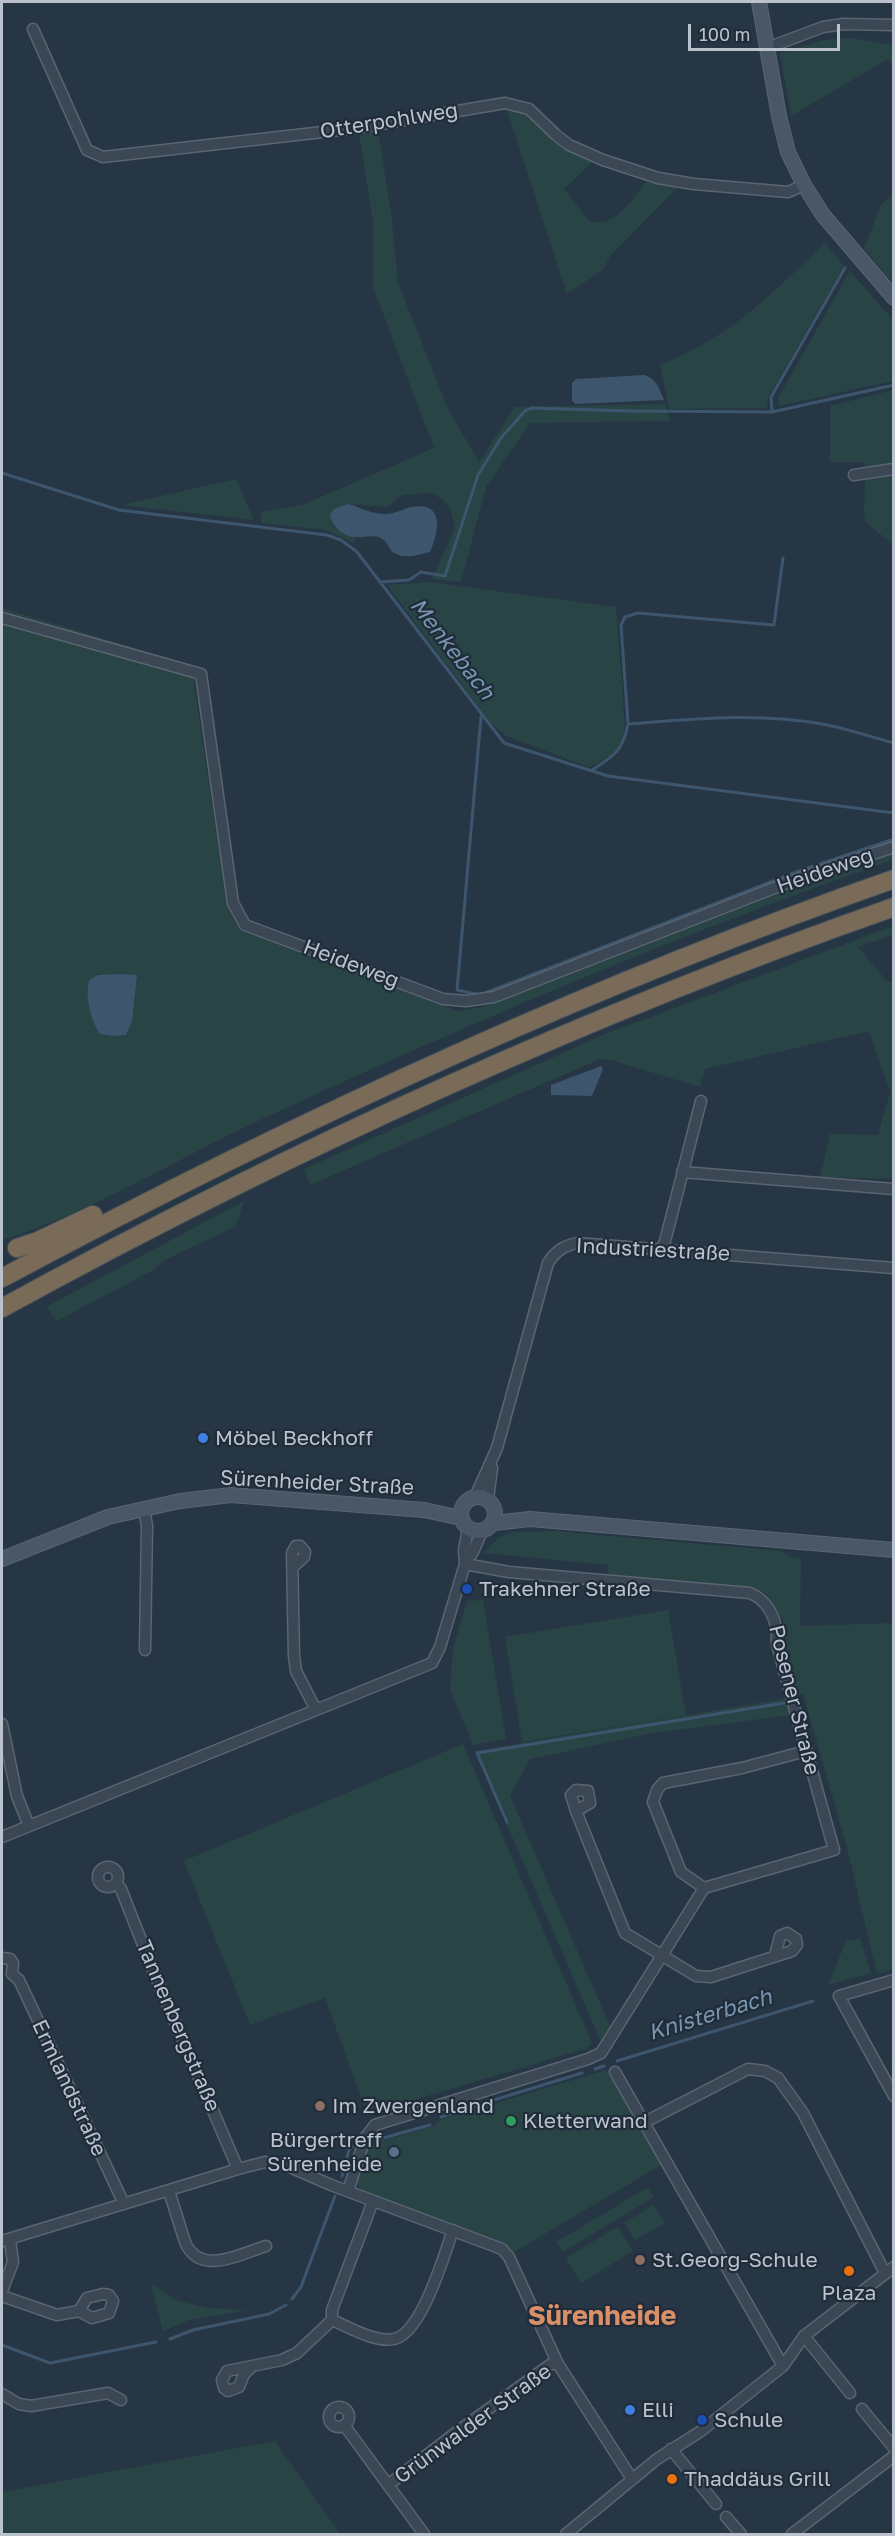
<!DOCTYPE html>
<meta charset="utf-8">
<style>
body{margin:0}
#map{position:relative;width:895px;height:2536px;overflow:hidden;background:#273644;font-family:"Golos Text",sans-serif}
canvas{display:block}
.frame{position:absolute;inset:0;border:3px solid #b9c2cd;pointer-events:none}
.scale{position:absolute;left:688px;top:24px;width:152px;height:27px;box-sizing:border-box;border:3px solid #b9c2cd;border-top:0;padding-left:8px;font-size:18px;line-height:21px;white-space:nowrap;color:#b9c2cd;-webkit-text-stroke:4px #202c39;paint-order:stroke}
</style>
<div id="map">
<canvas width="895" height="2536"></canvas>
<div class="frame"></div>
<div class="scale">100 m</div>
</div>
<script>
const c = document.querySelector('canvas').getContext('2d');
c.lineJoin = 'round';
function paint(path, color) { c.fillStyle = color; c.fill(path, 'evenodd'); }
function strokePath(path, color, width, dash) { c.strokeStyle = color; c.lineWidth = width; c.lineCap = dash ? 'butt' : 'round'; c.setLineDash(dash || []); c.stroke(path); }
function drawText(font, color, halo, rows, align = 'center') {
  c.font = font + ' "Golos Text",sans-serif'; c.lineWidth = 4.5; c.setLineDash([]); c.textBaseline = 'middle'; c.strokeStyle = halo; c.fillStyle = color; for (const [text, x, y, turn = 0] of rows) {
    c.save(); c.translate(x, y); c.rotate((+turn || 0) * Math.PI / 180); c.textAlign = isNaN(turn) ? turn : align; if (halo) c.strokeText(text, 0, 0); c.fillText(text, 0, 0); c.restore();
  }
}
const green = new Path2D(`
 M851,38L888,44L893,41V65L888,59L791,116L780,53L823,40Z
 M506,107L528,114L595,160L564,189L590,222C618,227 632,199 648,179L680,185L610,256L604,269L567,294Z
 M378,130L391,212L398,283L448,409L479,462L515,407L665,404L670,421L530,423L486,487L461,582L432,579L455,528L449,505L433,493L403,495L387,507L349,504L331,522L336,529L356,537L353,543L326,530L262,523L260,512L302,505L434,448L373,287V222L359,133Z
 M893,193V283L864,249L881,205Z
 M825,243L844,266L768,398L767,408L669,409L660,365C731,337 771,294 825,243Z
 M850,271L893,320V381L779,406L778,398Z
 M893,390V465L865,468V462H830V406Z
 M893,472V544L866,523L864,513L865,476Z
 M236,479L254,520L121,505Z
 M429,582L616,607L625,726C622,752 611,756 589,767L506,736L491,723L387,585Z
 M2,608L198,667L194,683L227,906L240,930L458,1011L484,1007L800,882L893,850V860C682,933 474,1021 271,1115C181,1156 96,1211 2,1240Z
 M893,926V935L858,947L886,980L893,983V1179L820,1177L830,1134L878,1135L890,1092L869,1031L705,1069L700,1087L611,1060L600,1059L310,1185L304,1169L605,1034Z
 M244,1201L236,1226L165,1260L153,1270L57,1321L46,1307Z
 M554,1531L781,1551L791,1557L801,1558L800,1626L893,1623V1969L877,1974L847,1848L803,1694L795,1695L783,1644V1620L767,1594L749,1587L608,1575V1565L483,1553L499,1537L512,1532Z
 M483,1600L506,1739L473,1745L450,1689L453,1649L467,1601Z
 M668,1610L686,1715L522,1742L505,1637Z
 M788,1698L792,1715L653,1733L530,1759L510,1796L610,2026L601,2042L475,1751Z
 M463,1744L592,2043L585,2049L367,2114L325,1998L250,2025L184,1861Z
 M860,1938L871,1973L828,1985L846,1941Z
 M606,2070L663,2164L514,2252L507,2246L359,2189L355,2183L367,2145L431,2127L442,2119Z
 M648,2187L654,2197L563,2252L556,2242Z
 M653,2205L665,2223L635,2240L624,2223Z
 M618,2226L633,2251L581,2283L566,2258Z
 M151,2285H154L175,2300L207,2308L248,2310L189,2320L163,2331Z
 M275,2441L340,2534H2V2492Z`);
const water = new Path2D(`
 M644,375C657,379 659,388 664,400L575,404L572,401V383L576,379Z
 M349,504C360,508 373,514 385,514C394,515 403,508 412,507C445,501 439,532 430,552L413,556H401L392,552C381,531 376,537 356,537C343,537 331,526 330,514L334,509Z
 M121,974L137,975L132,1021L126,1035L113,1036L100,1034C90,1019 85,997 89,980L98,975Z
 M601,1066L603,1069L592,1096L551,1095V1085Z`);
const stream = new Path2D(`
 M772,412L771,397L845,268
 M2,473L119,510L327,535L341,540L357,552L504,743L608,776L894,813
 M380,582L409,580L421,572L445,576L478,475L501,438L525,411L531,408L631,411L772,412L894,385
 M628,724L621,625L625,617L638,613L774,625L783,558
 M592,770C614,756 623,751 628,724C692,719 758,712 822,724C846,728 870,737 894,743
 M485,993L799,871L891,840
 M476,994L457,990L481,717
 M507,1822L477,1753L784,1703
 M617,2061L813,2001
 M595,2069L604,2066
 M494,2100L582,2073
 M441,2117L486,2102
 M376,2140L430,2125
 M342,2176L349,2150L352,2147
 M292,2299L301,2287L335,2196
 M170,2339L193,2330L269,2314L286,2305
 M2,2345L50,2363L156,2342`);
const street = new Path2D(`
 M33,29L87,150L103,157L358,128L505,103L529,109L555,134L569,145L603,160L658,178L694,184L788,192L804,185
 M767,48L823,27L844,24L894,25
 M854,475L894,469
 M2,618L201,674L233,903L245,925L443,999L466,1001L494,997L800,878L894,847
 M682,1172L894,1189
 M663,1249L701,1101
 M475,1497L497,1448L548,1263C556,1251 563,1246 577,1243L894,1268
 M488,1499L492,1468
 M144,1508L147,1526L145,1650
 M466,1561L473,1552L482,1531
 M293,1567L304,1557L305,1552L300,1546H296L292,1553L294,1656L296,1671L316,1710
 M2,1724L17,1796L29,1826
 M576,1811L571,1795L576,1790L588,1791L590,1803L576,1811L625,1933L696,1976L711,1977L792,1951L797,1945L796,1939L787,1933L780,1936L775,1956
 M2,1837L432,1663L440,1647L465,1564L464,1550L468,1528
 M98 1877a10 10 0 1 1 20 0a10 10 0 1 1-20 0Z
 M116,1883L121,1889L156,1978L238,2169
 M704,1888L681,1872L653,1802L657,1790L663,1783L742,1768L806,1751
 M2,1958L10,1959L13,1963L12,1974
 M12,1974L19,1980L124,2204
 M894,1980L839,1996L894,2096
 M615,2072L783,2366
 M645,2122L748,2069L765,2071L778,2078L803,2113L885,2273
 M169,2191L185,2242C200,2277 240,2254 266,2246
 M348,2191L365,2138L375,2125L588,2059L601,2053L704,1888L834,1850L777,1645C778,1623 771,1602 750,1593L509,1572L465,1564
 M2,2241L238,2169L265,2162L285,2165L331,2185L502,2249L509,2257L558,2364L632,2479
 M2,2291L13,2262L10,2240
 M2,2296L57,2315L79,2311L92,2318L109,2313L113,2301L109,2295L103,2294L87,2298L79,2311
 M332,2320C349,2327 375,2343 394,2339C422,2333 444,2255 453,2230
 M332,2320V2310L373,2201
 M804,2336L850,2393
 M253,2366L244,2374L239,2387L228,2391L224,2388L222,2380L227,2371L282,2360L297,2353L332,2320
 M2,2394L19,2404L31,2406L108,2393L121,2400
 M329 2417a10 10 0 1 1 20 0a10 10 0 1 1-20 0Z
 M862,2409L894,2448
 M344,2425L424,2534
 M671,2449L716,2504
 M388,2485L458,2431L551,2364H558
 M726,2517L741,2534
 M566,2534L657,2459L701,2431L783,2366L804,2336L894,2267
 M792,2534L894,2456`);
const secondary = new Path2D(`
 M759,2L779,116L788,152L804,185L823,215L894,298
 M461 1514a17 17 0 1 1 34 0a17 17 0 1 1-34 0Z
 M494,1523L530,1519L894,1550
 M2,1559L108,1517L180,1501L231,1495L424,1510L461,1518`);
const highway = new Path2D(`
 M17,1248L38,1241L93,1215
 M2,1278C289,1124 585,987 894,879
 M2,1308C288,1151 586,1015 894,907`);
const markers = [
 [203,1438,6,"#3f7fe0"],
 [467,1589,6,"#1a4fb4"],
 [320,2106,6,"#8d6e63"],
 [511,2121,6,"#2e9e5b"],
 [394,2152,6,"#5c6f8a"],
 [640,2260,6,"#8d6e63"],
 [849,2271,6,"#e8710a"],
 [630,2410,6,"#3f7fe0"],
 [702,2420,6,"#1a4fb4"],
 [672,2479,6,"#e8710a"]
];
const streetNames = [
 ["Otterpohlweg",389,121,-9],
 ["Heideweg",825,871,-19],
 ["Heideweg",351,964,21],
 ["Industriestraße",653,1250,3],
 ["Sürenheider Straße",317,1483,3],
 ["Posener Straße",794,1700,76],
 ["Tannenbergstraße",178,2026,67],
 ["Ermlandstraße",69,2088,65],
 ["Grünwalder Straße",473,2424,-36]
];
const poiNames = [
 ["Möbel Beckhoff",215,1438],
 ["Trakehner Straße",479,1589],
 ["Im Zwergenland",332,2106],
 ["Kletterwand",523,2121],
 ["Bürgertreff",382,2140,"right"],
 ["Sürenheide",382,2164,"right"],
 ["St.Georg-Schule",652,2260],
 ["Plaza",849,2293,"center"],
 ["Elli",642,2410],
 ["Schule",714,2420],
 ["Thaddäus Grill",684,2479]
];
const waterNames = [
 ["Menkebach",452,649,52],
 ["Knisterbach",710,2015,-17]
];
const districtNames = [
 ["Sürenheide",602,2316]
];
paint(green, '#294445');
paint(water, '#3d556d');
strokePath(stream, '#3d556d', 3);
strokePath(street, '#5a6571', 13);
strokePath(secondary, '#5a6571', 16);
strokePath(highway, '#46525e', 20);
strokePath(street, '#3b4754', 10);
strokePath(secondary, '#495767', 14);
strokePath(highway, '#7a6a58', 18);
for (const [x, y, r, color] of markers) { const dot = new Path2D(); dot.arc(x, y, r, 0, 2 * Math.PI); c.fillStyle = color; c.fill(dot); strokePath(dot, '#202c39', 2); }
drawText('21px', '#b9c2cd', '#202c39', streetNames);
drawText('21px', '#b9c2cd', '#202c39', poiNames, 'left');
drawText('italic 22px', '#7996b0', '#202c39', waterNames);
drawText('bold 27px', '#d99068', '#202c39', districtNames);
</script>
